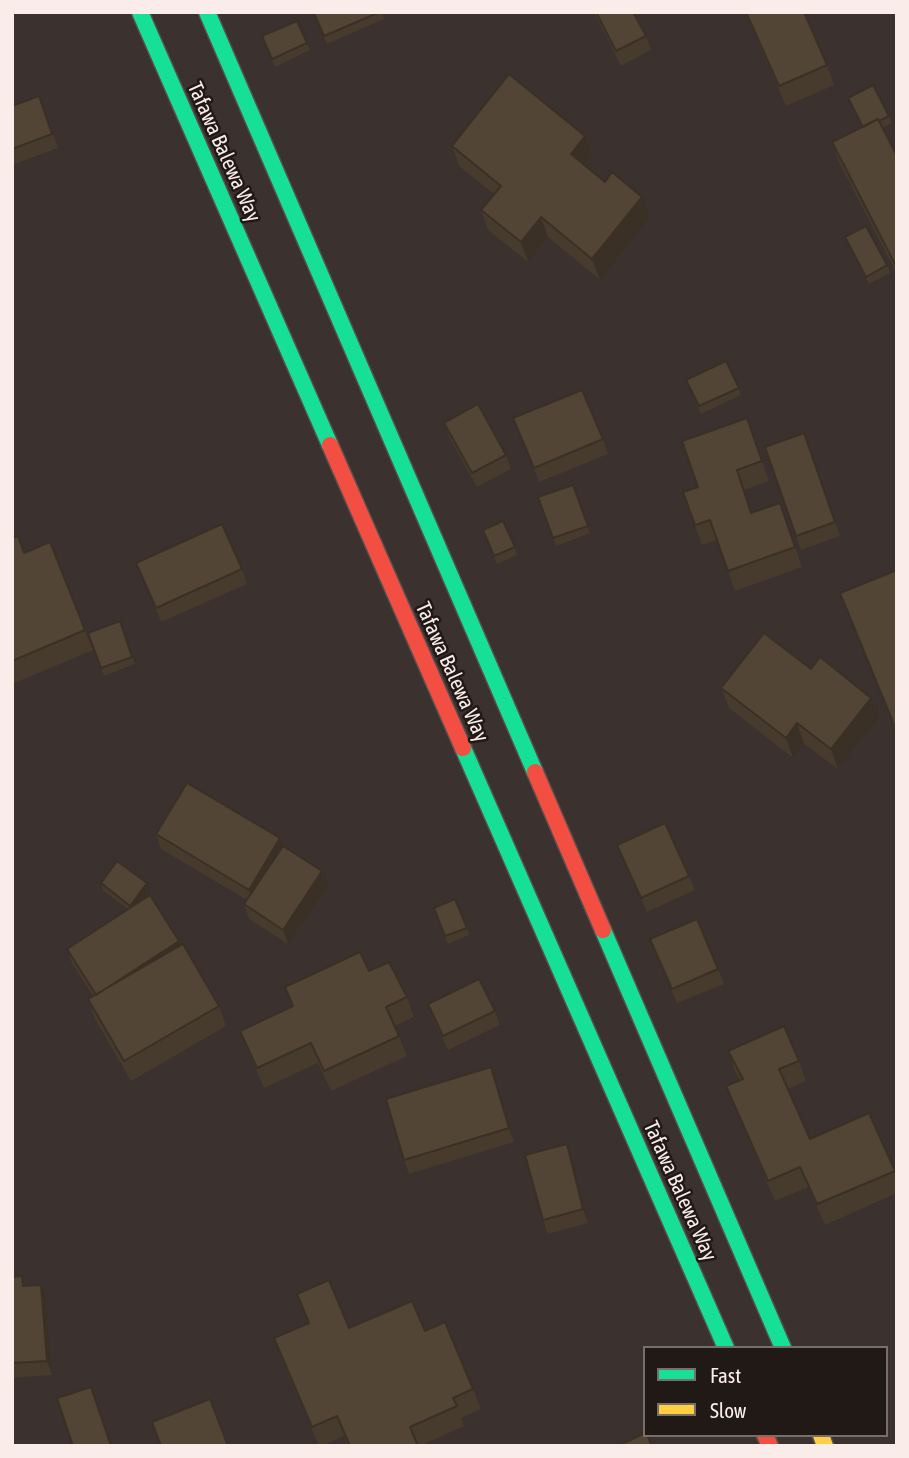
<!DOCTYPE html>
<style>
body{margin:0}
#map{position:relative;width:909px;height:1458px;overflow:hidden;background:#3b312e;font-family:"Asap Condensed",sans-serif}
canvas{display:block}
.frame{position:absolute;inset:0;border:14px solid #faede9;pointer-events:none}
.legend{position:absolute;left:643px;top:1346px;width:245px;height:91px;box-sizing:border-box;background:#211916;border:2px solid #786e6a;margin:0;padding:9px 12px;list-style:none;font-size:21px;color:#faede9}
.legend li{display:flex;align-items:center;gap:14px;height:35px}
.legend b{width:35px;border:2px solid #786e6a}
</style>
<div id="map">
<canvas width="909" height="1458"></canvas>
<div class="frame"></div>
<ul class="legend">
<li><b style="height:9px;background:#16e098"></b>Fast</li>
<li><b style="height:9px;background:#ffcf43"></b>Slow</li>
</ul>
</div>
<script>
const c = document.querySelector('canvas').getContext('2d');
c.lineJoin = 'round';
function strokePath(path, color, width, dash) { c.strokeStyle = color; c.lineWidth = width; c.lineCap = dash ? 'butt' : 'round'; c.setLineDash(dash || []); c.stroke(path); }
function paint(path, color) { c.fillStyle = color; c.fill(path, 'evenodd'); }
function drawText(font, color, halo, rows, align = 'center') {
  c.font = font + ' "Asap Condensed",sans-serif'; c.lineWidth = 5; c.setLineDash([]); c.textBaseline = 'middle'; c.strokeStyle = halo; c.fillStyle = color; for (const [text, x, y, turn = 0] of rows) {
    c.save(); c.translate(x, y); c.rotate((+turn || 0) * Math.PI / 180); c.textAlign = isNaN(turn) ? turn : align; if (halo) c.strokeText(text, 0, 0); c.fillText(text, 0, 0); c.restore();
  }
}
const fast = new Path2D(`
 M140,12L330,445
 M207,12L535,772
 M463,748L726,1348
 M603,930L783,1348`);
const slow = new Path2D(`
 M821,1435L825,1446`);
const jam = new Path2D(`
 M330,445L463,748
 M535,772L603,930
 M765,1435L770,1446`);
const wall = new Path2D(`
 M316,12H382L384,19L327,44L314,13Z
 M594,12H633L646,36L651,50L621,66Z
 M745,12H804L827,65L834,85L786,106Z
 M262,36L307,43L310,50L275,67Z
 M39,96L58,148L12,165V106Z
 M848,98L889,116L892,123L882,128L897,156V274L839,162L832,142L862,127Z
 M585,136L592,156L585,166L650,217L600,280L548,237L528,262L488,230L481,210L494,194L459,166L452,146Z
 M845,237L887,265L890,273L869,284L848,244Z
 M686,380L739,388L741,395L701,414Z
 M513,418L603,439L608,454L539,482Z
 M747,418L769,481L744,490L752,513L780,503L802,567L735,591L717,540L702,545L683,492L698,487Z
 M444,423L506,455L511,469L477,487L449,437Z
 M804,433L840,536L801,550L765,447Z
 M573,485L590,533L556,546L538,497Z
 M12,538L85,630L93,650L12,684Z
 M486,538L515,547L517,555L497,564Z
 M136,563L242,569L247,584L161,622Z
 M897,570V735L840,593Z
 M120,621L135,664L104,676L88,633Z
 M811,669L879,718L838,769L804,744L793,758L729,708L721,688Z
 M156,834L280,838L283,846L328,886L288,944L249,919L244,904L247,900L161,849Z
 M617,845L689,876L695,890L647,912L623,859Z
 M101,883L150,891L144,899L181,945L219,1006L226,1026L131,1081L95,1019L88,999L93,996L72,963L67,949L128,909L103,891Z
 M434,908L467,928L469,935L448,944Z
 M650,939L718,969L724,984L677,1003Z
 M369,971L407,997L414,1017L395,1026L407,1056L331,1091L318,1063L264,1088L248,1051L240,1031L292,1007L285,987Z
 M428,1004L495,1011L500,1025L448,1050L433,1018Z
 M728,1051L799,1061L806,1081L788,1089L810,1139L869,1113L897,1176V1193L825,1225L808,1187L775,1201L734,1106L726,1086L740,1080L735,1071Z
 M496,1082L514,1142L409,1174L404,1160Z
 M572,1159L588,1223L548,1234L543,1220Z
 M22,1276L25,1286L46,1300L52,1375L12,1378V1277Z
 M297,1294L349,1328L425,1331L473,1389L481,1409L461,1418L464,1426L420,1446H348L344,1436L322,1446H319L281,1358L274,1338L308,1323Z`);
const shadedWall = new Path2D(`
 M585,136L592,156L578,174L571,154Z
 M642,197L650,217L600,280L592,259Z
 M541,217L548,237L528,262L521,242Z
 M871,698L879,718L838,769L831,749Z
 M797,723L804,744L793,758L786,738Z
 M280,838L285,852L254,904L249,890Z
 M322,871L328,886L288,944L283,930Z
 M147,883L150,891L133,913L130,906Z
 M179,941L185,955L96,996Z
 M491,1067L496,1082L514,1142L509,1128Z
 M567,1144L572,1159L588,1223L583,1209Z
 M41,1285L46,1300L52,1375L47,1361Z`);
const building = new Path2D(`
 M316,12H380L324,36L314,13Z
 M596,12H633L646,36L616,51Z
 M746,12H804L827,65L779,86Z
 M297,21L307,43L272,59L262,36Z
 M509,74L585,136L571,154L605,182L612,172L642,197L592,259L541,217L521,242L481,210L501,186L452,146Z
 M873,85L889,116L879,121L878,119L863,127L848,98Z
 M39,96L52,134L12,149V106Z
 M878,119L897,156V268L832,142Z
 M866,226L887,265L866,277L845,237Z
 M726,361L739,388L699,406L686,380Z
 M582,390L603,439L534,468L513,418Z
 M478,404L506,455L472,473L444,423Z
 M747,418L762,461L737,470L751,513L780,503L795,547L728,571L710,520L695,525L683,492L698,487L682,441Z
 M804,433L835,522L796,536L765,447Z
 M573,485L588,526L553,538L538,497Z
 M503,521L515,547L494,556L483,530Z
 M222,524L242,569L156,608L136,563Z
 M18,536L24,553L50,542L85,630L12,661V538Z
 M897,570V732L840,593Z
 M120,621L132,657L101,668L88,633Z
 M764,633L811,669L820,657L871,698L831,749L797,723L786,738L721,688Z
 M187,783L280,838L249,890L156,834Z
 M665,823L689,876L641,898L617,845Z
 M283,846L322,871L283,930L244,904Z
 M117,861L147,883L130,906L101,883Z
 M150,895L179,941L96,995L67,949Z
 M455,899L467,928L445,936L434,908Z
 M697,919L718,969L672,989L650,939Z
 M183,944L219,1006L124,1061L88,999Z
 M360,952L369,971L389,962L407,997L386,1007L399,1036L324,1071L311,1043L257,1068L240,1031L293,1006L285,987Z
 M479,979L495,1011L443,1036L428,1004Z
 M784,1026L799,1061L779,1069L810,1139L869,1113L895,1171L817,1204L800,1167L768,1181L726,1086L743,1079L728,1051Z
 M491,1067L509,1128L404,1160L386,1099Z
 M567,1144L583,1209L543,1220L525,1155Z
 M22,1276L23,1286L41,1285L47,1361L12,1363V1277Z
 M329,1280L349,1328L412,1301L425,1331L445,1322L473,1389L453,1398L457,1406L410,1427L418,1446H350L337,1416L312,1427L274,1338L309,1323L297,1294Z
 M91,1387L111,1446H73L57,1398Z
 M210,1399L228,1446H161L152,1422Z
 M645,1433V1435H647L652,1446H618Z`);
const streetNames = [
 ["Tafawa Balewa Way",224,152,66],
 ["Tafawa Balewa Way",452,672,66],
 ["Tafawa Balewa Way",680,1191,66]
];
strokePath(fast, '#59504d', 19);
strokePath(slow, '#59504d', 19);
strokePath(jam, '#59504d', 19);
strokePath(fast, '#16e098', 16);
strokePath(slow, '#ffcf43', 16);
strokePath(jam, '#f24e42', 16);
paint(wall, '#473b2e');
paint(shadedWall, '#3a3025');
paint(building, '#534535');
strokePath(building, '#3a3025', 2);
drawText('21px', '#faede9', '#211916', streetNames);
</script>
